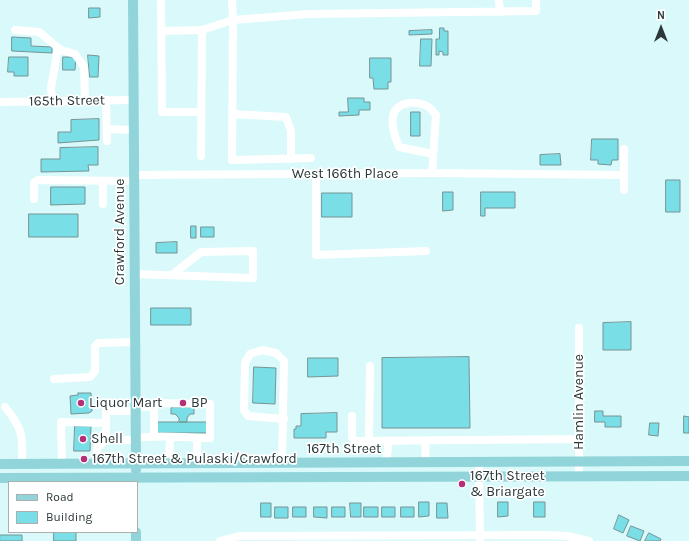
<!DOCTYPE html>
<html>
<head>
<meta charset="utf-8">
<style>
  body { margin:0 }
  #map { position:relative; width:689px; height:541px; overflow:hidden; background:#d9f9fb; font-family:Karla,sans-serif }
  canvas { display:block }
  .legend { position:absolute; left:8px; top:481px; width:130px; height:52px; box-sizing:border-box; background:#fff; border:1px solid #aaafaf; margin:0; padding:5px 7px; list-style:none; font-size:12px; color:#2b3738 }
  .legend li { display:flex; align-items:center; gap:8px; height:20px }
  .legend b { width:20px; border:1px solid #aaafaf }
  .north { position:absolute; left:641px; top:8px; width:40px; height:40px; -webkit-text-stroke:3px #fff; paint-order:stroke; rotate:0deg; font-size:11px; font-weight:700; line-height:16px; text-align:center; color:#2b3738 }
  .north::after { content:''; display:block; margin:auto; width:14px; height:18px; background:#2b3738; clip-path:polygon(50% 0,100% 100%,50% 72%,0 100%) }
</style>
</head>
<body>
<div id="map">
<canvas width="689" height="541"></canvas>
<ul class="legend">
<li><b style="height:5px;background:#91d4d9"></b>Road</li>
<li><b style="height:11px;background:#79dee5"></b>Building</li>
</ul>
<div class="north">N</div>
</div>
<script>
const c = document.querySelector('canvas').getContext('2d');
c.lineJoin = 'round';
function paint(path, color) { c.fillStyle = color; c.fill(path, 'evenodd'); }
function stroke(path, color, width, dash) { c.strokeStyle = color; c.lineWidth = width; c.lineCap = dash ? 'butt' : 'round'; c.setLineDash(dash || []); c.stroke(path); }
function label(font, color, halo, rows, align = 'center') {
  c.font = font + ' Karla,sans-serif'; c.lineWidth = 3.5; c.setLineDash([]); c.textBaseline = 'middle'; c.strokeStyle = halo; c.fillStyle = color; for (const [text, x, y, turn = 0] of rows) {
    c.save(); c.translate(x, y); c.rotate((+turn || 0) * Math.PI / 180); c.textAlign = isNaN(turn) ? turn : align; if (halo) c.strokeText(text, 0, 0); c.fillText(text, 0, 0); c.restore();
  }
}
const building = new Path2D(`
  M89,8H100V17L89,18Z
  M440,28H444V31H448V55H443V52L439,51V55H436V39H439Z
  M432,30V34L409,35V31Z
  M12,37L31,38V46L52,47V53L12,51Z
  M421,39H432L431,66H420Z
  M88,55L99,56L98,77H90Z
  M9,57H28V76H14V72H8Z
  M63,57H76L75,70H63Z
  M370,58H391V82H388V89H374L373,78H370Z
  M348,98H364V102H370V110H359V115L339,116V112H348Z
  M411,112H420V136H411Z
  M99,119V140L58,143V132H71V120Z
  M592,139H618V160H612L611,165L598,164V160H591Z
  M98,147V165H88L89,171L41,172V159H60V148Z
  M560,154L561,165H540V155Z
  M666,180H680V212H666Z
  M51,187H85V204L51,205Z
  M443,192H453V210L443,211Z
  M481,192H515V208H485V216H481Z
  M322,193H352V217H322Z
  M29,214H78V237H29Z
  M191,226H196V238H191Z
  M201,227H214V237H201Z
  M177,242V253H156V243Z
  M151,308H191V325H151Z
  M631,322V350H603V323Z
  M469,357L470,428H382V358Z
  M308,358H338V376L308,377Z
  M254,367L276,368L275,404L253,403Z
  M78,393H91L92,411L89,413L71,414L70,396L78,395Z
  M175,407H194V414H190L187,418V422H179V418L175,414H171V408Z
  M595,411H603V416H621V427H605V422H595Z
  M337,413V432H326V438H294V429H296V426H301V414Z
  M684,416L689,417V433H684Z
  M158,422H208V433H158Z
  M650,423H659L658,436L649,435Z
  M75,426H91L90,451H74Z
  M419,502H429V516L419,517Z
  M498,502H508V516L498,517Z
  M534,502H545V517H534Z
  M261,503H271V517H261Z
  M350,503H361V517H351Z
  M437,503H447L448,518H437Z
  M275,507H288V518H275Z
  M293,507H306V517H293Z
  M314,507H327V518L314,517Z
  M332,507H345V517H332Z
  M364,507H378V517H364Z
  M382,507H395V517H382Z
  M401,507H414V517H401Z
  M619,515L629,520L623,533L614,529Z
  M631,526L644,531L640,541L627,536Z
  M54,532H76V541H54Z
  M649,533L661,539L660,541H645Z
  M0,535H22V541H0Z`);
paint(building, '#79dee5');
stroke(building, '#769496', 1);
stroke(new Path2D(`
  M161,0L162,112H201
  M232,0L233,20L309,14L536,11V0
  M499,0L500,12
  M15,30L39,32L61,50L75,54L84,67L85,101
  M202,30L233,20L232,160L311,158
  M161,31L202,30L201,156
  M106,100L107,141
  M52,101L51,88L58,48
  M0,102L134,100
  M232,114L286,117L291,131V159
  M107,129L134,130
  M432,173L436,115C434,113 432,110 430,108C420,100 396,100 393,116C391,126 395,137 399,147L433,154
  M316,174V255L426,251
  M134,175L432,173L624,175V149
  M624,175V190
  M103,181V204
  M34,199V183L38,180L134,181
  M135,274L253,278V251L201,252L172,275
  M54,379L90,377L95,371V346L98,343L135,342
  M136,406L148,407L154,403L210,404V438C185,438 160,434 136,438
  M5,407C23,429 23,436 22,464
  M352,416V438L355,441L579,439
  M106,423V440H136
  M154,435V403
  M197,438V464
  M369,441L370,366
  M425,441L426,462
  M386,462L389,441
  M479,462L480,541
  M169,463L170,438
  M282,463L284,361L276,353L262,350L250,354L245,363L244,410L248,416L284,419
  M62,464L61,422L106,423V411H136
  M96,464L97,448L106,440
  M579,476V328
  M220,541L239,536L546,535L568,536L589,541`), '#fff', 8);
stroke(new Path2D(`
  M133,0L136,470
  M0,464L689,461
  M0,478L689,476
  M136,532V541`), '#91d4d9', 10);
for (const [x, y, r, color] of [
  [81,403,4,"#b43078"],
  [183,403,4,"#b43078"],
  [83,439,4,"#b43078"],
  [84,459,4,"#b43078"],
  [462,484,4,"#b43078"]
]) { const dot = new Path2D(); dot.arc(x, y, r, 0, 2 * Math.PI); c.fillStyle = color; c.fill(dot); stroke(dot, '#fff', 1.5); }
label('14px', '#2b3738', '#fff', [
  ["165th Street",67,101,-1],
  ["West 166th Place",345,174],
  ["Crawford Avenue",120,232,-90],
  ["Hamlin Avenue",579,402,-90],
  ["167th Street",344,449]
]);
label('14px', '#2b3738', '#fff', [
  ["Liquor Mart",89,403],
  ["BP",191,403],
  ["Shell",91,439],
  ["167th Street & Pulaski/Crawford",92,459],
  ["167th Street",470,476],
  ["& Briargate",470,492]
], 'left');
</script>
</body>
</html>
